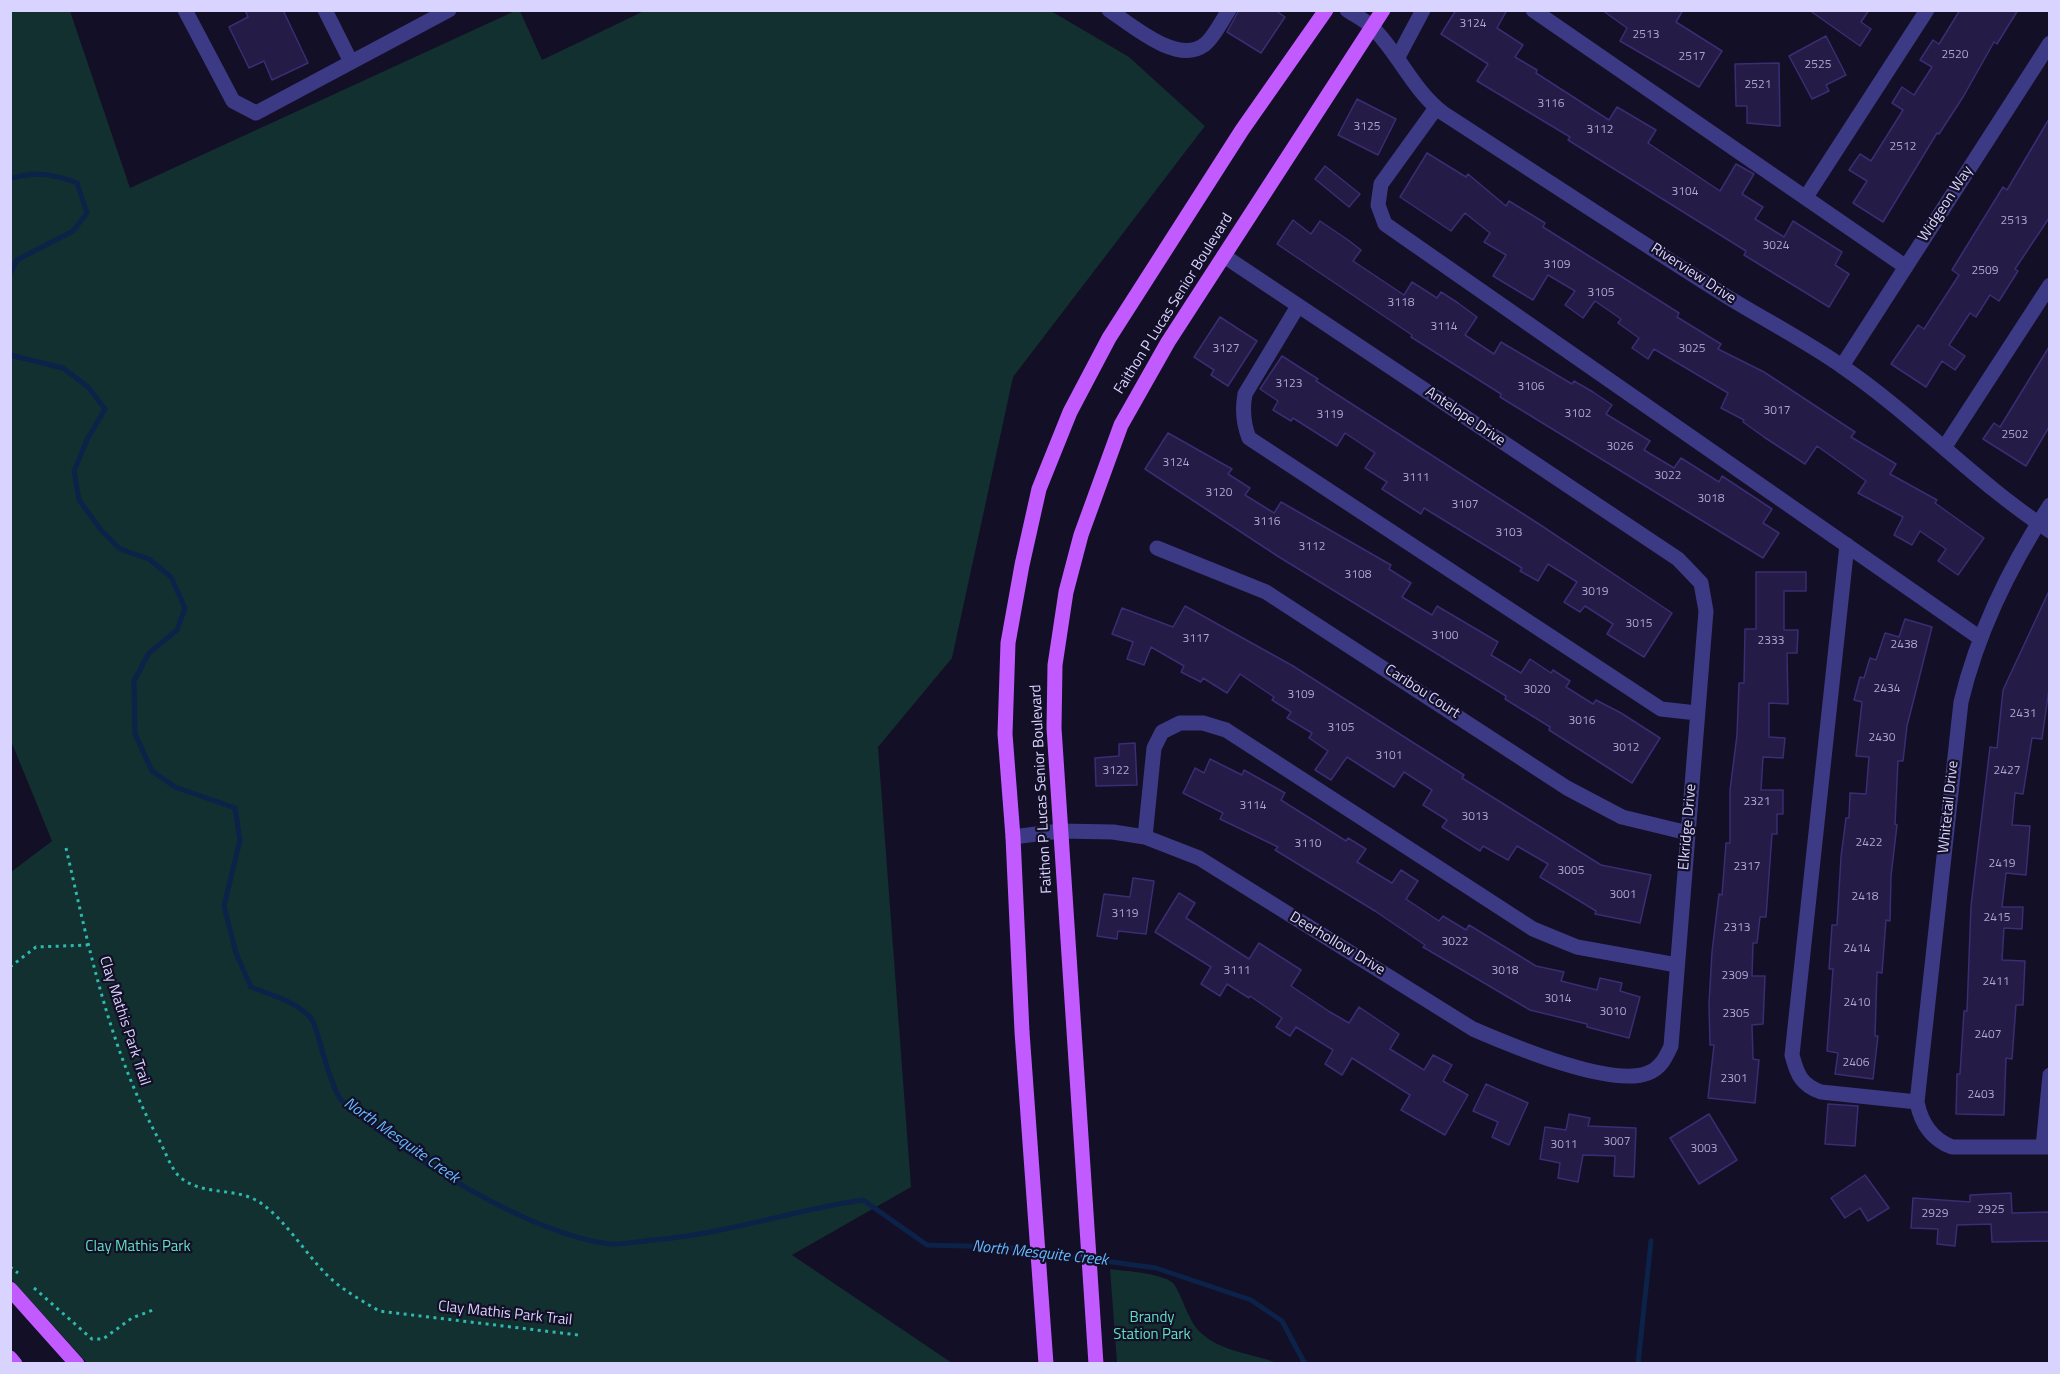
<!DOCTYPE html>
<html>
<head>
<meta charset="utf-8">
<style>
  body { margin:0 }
  #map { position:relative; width:2060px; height:1374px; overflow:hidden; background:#130f26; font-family:"Titillium Web",sans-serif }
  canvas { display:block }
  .frame { position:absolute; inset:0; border:12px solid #d9d4ff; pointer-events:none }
</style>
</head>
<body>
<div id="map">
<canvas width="2060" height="1374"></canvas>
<div class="frame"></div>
</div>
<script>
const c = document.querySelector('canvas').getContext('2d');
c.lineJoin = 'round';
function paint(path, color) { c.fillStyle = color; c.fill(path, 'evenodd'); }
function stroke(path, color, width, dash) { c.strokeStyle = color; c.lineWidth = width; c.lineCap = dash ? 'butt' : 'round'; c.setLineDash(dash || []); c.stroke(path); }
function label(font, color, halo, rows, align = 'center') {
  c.font = font + ' "Titillium Web",sans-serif'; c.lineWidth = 4.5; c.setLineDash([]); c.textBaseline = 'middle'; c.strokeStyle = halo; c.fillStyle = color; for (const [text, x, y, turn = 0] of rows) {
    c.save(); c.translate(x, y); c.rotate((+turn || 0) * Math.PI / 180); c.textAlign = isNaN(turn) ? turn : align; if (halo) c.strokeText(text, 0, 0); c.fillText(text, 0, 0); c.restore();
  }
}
paint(new Path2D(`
  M10,11H70L130,188L515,11H520L542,60L644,11H1051L1129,57L1205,126L1013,377L952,658L878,747L911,1187L792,1255L952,1363H87L11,1279V872L52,841L11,741Z
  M1110,1269C1124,1271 1162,1273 1173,1283C1181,1292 1188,1321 1200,1332C1221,1352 1251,1353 1277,1363H1117Z`), '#12302f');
stroke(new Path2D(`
  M10,179C34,171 54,174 77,183L87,213L73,231L17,260L10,274
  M10,355L63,368L88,387L105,409L88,438L74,471L79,500L101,530L120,549L149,559L171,577L185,608L177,630L149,653L134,681L135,734L152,771L175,787L235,808L240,840L224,906L236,953L251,987C271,995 296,1001 311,1018C317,1026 325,1065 331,1078C334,1086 337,1097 343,1102C406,1156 527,1233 609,1244C623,1245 640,1241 654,1240C726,1234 793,1210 863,1200L927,1245L1003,1247L1156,1268L1251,1300L1282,1321L1305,1364
  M1638,1364L1651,1241`), '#0c2248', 5);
const building = new Path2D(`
  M245,10H283L308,63L272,80L264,61L249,68L229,27L248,17Z
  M1239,10H1275L1285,17L1261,53L1227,32Z
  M1456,10H1507L1497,28L1523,45L1515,57L1537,70L1536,73L1609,120L1617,107L1656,130L1648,143L1720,191L1736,164L1754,174L1742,194L1763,207L1755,219L1784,237L1793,221L1842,252L1835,265L1849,274L1829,307L1744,255L1746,251L1611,167L1568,140L1570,137L1477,81L1488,64L1441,34Z
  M1602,10H1683L1676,22L1722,51L1699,87L1620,41L1627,28Z
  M1809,10H1869L1861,22L1871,29L1860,46Z
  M1960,10H2018L1997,44L1994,42L1963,97L1939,134L1937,133L1883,222L1853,203L1867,181L1849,170L1860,154L1871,161L1903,110L1892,103L1902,87L1914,95L1932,67L1920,60L1933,40L1939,44Z
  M1826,36L1846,75L1826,85L1829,91L1812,99L1789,56Z
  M1779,63L1780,126L1747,123V106H1736L1735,64Z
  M1357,99L1396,119L1378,155L1338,135Z
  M2049,119V218L2015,269L2018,271L1999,301L1990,295L1976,317L1970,313L1949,345L1965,356L1955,370L1942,361L1926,387L1891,364L1918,325L1924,329L1959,275L1952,270L2003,187L2007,190Z
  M1427,153L1466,177L1468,174L1506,206L1509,201L1545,223L1543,227L1679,313L1677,317L1721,344L1718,349L1764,372L1855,432L1851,437L1896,464L1890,474L1937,500L1935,503L1984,538L1958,575L1938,561L1946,549L1920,531L1912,545L1894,535L1903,517L1858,493L1866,481L1817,446L1805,464L1764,437L1743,422L1744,420L1721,408L1728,393L1654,349L1648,359L1632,348L1639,338L1618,323L1621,319L1595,301L1583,318L1565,305L1575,291L1548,275L1533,300L1493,276L1506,255L1484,242L1490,233L1465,213L1451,231L1400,197Z
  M1325,166L1360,194L1349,207L1315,179Z
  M1293,220L1311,234L1320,221L1348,240L1361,250L1353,261L1404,295L1412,282L1437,298L1441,292L1458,303L1477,317L1465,335L1494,354L1501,342L1572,384L1574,381L1593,392L1612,405L1606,414L1650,441L1644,450L1674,468L1681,458L1719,482L1722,476L1772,509L1763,523L1779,533L1763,558L1500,397L1501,394L1411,337L1412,335L1277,244Z
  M1220,317L1257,341L1228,386L1211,375L1214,370L1194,357Z
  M2049,347V427L2026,466L1983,439L1994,423L2000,427Z
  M1282,356L1318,379L1316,381L1542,526L1672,613L1644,657L1607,634L1613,624L1585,606L1580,612L1564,602L1577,582L1548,564L1538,581L1520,571L1522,568L1424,508L1421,514L1382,489L1387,482L1365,468L1375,453L1345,433L1337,446L1293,418L1291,421L1273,410L1278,401L1260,389Z
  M1168,433L1232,469L1228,474L1250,488L1245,495L1274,513L1281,502L1391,565L1389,569L1411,583L1402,597L1432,615L1437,606L1498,642L1491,655L1521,673L1530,659L1551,673L1553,670L1570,681L1566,687L1593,704L1596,700L1621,713L1660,738L1632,783L1549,730L1550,727L1505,699L1506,696L1279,557L1145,469Z
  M1756,572H1806V591H1784V630H1798L1797,653H1787L1788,704L1769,703V737L1785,738L1783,758L1763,757L1761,790H1783V814H1777V834H1772L1766,917H1760L1757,943H1753L1752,976H1765L1763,1024L1752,1025L1753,1059L1759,1060L1755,1103L1708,1098L1714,1045H1710L1709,1004L1712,952L1719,894L1722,895L1726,843H1730V790L1737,735L1739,683H1744L1745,629H1756Z
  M2049,591V689L2042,739L2032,738L2023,794L2015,793L2012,825L2030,826L2026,875L2006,873L2002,907H2023L2022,929L2004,928L2002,960L2025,961L2023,1005H2016L2012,1059L2006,1058L2004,1115L1956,1114L1957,1074H1960L1964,1011H1967L1971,906L1990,747L1997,748L2003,690Z
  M1185,606L1293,666L1464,775L1462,778L1601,865L1651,875L1640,923L1595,914L1596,911L1540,877L1548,864L1517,846L1508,860L1483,846L1480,851L1442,827L1447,820L1423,805L1432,790L1404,772L1394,787L1347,757L1331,780L1315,770L1328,751L1309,738L1312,733L1287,718L1291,712L1272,700L1274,697L1240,674L1227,693L1203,678L1201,682L1181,672L1184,666L1151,647L1144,665L1127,659L1133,642L1112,634L1122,608L1173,627Z
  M1905,619L1932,627L1907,726L1903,761H1898L1895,824L1897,825L1891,876L1890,921L1886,920L1882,973L1877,972L1875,1036H1878L1873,1079L1835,1074L1838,1053L1827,1051L1833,969H1829L1832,925H1837L1841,857L1846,818H1849L1850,793L1866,794L1869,757L1856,756L1862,702L1854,700L1860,677L1864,678L1870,658L1876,660L1885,633L1899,637Z
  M1135,743L1137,785L1096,786L1095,758L1119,756V744Z
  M1210,759L1242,775L1244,770L1285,793L1281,800L1346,841L1348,838L1366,849L1357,862L1392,883L1401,870L1418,881L1406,899L1439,921L1443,916L1466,930L1469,925L1536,966L1564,972L1561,981L1597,990L1600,978L1622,983L1620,991L1640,997L1629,1038L1587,1027V1024L1530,1010L1423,947L1425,945L1375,911L1275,850L1278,847L1220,819L1223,813L1183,793L1195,768L1204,773Z
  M1133,878L1154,881L1146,934L1118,931L1117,939L1097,936L1104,894L1130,897Z
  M1179,893L1195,903L1186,918L1249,959L1259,943L1301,970L1291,986L1330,1012L1349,1023L1359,1007L1399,1034L1390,1049L1424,1070L1433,1055L1452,1065L1443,1081L1468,1095L1445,1135L1401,1110L1410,1095L1352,1058L1342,1075L1325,1064L1333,1050L1296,1027L1290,1036L1276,1027L1282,1018L1250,996L1249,998L1227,984L1220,996L1201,984L1211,967L1155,932Z
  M1486,1084L1528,1103L1509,1145L1492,1137L1498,1122L1473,1111Z
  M1828,1104L1858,1106L1855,1146L1825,1144Z
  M1569,1114L1590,1118L1588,1126L1636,1128L1634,1177L1614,1176L1615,1156L1583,1155L1578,1182L1558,1178L1560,1163L1540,1159L1545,1127L1566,1130Z
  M1709,1114L1737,1160L1699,1184L1670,1138Z
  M1865,1175L1889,1208L1868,1221L1860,1208L1845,1218L1831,1198Z
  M2011,1193L2012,1213L2049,1212V1241L1992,1242L1991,1224L1957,1225L1955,1246L1937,1244L1938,1229L1911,1228L1913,1198L1970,1202V1195Z`);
paint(building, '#241b47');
stroke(building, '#3b2d73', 1.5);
stroke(new Path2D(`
  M66,848C89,948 109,1048 158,1138C165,1150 171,1170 181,1178C205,1197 238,1186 262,1204C286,1221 306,1254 327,1275C342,1290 361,1300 379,1311L578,1335
  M10,967L36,947L88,945
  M10,1267L18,1273
  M34,1288L92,1339H103L132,1318L153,1310`), '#2fb8b0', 3, [3, 4.5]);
stroke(new Path2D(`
  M185,10L233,101L256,113L449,10
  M325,10L351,62
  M1109,10C1132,25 1177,65 1204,45C1214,38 1222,20 1229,10
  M1347,10C1356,16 1367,21 1374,29C1400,56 1414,91 1443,113C1537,174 1631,236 1726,296C1765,320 1806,341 1843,367C1916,417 1975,482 2050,531
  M1533,10L1906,267
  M1398,57L1423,10
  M1436,108L1381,184L1378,205L1385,224L1980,638
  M1806,197L1927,10
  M1298,306L1245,394C1242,410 1243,423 1249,438L1661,709L1697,713
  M1842,366L2050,43
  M1944,448L2050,285
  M2050,505C2010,566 1978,631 1961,702L1917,1102C1921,1123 1931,1139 1952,1147H2050
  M1847,545L1792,1055C1797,1074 1801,1085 1821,1092L1917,1102
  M1157,548L1266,592L1567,788L1622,817L1688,833
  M1013,837L1060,831L1113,832L1145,837L1199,858L1473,1029C1510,1045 1611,1088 1648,1073C1661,1068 1666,1057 1671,1046L1706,611L1701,583L1678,559L1224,256
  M1145,837L1154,748L1162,732L1180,723H1203L1226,730L1533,929L1577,947L1677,965
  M2043,1147L2050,1075`), '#3d3a85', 15);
stroke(new Path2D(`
  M10,1289L77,1364
  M10,1358L15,1364
  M1046,1364L1022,1032L1013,837L1005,734L1008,643L1022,565L1039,489L1070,412L1109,338L1242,130L1326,10
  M1096,1364L1054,728L1055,665L1066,592L1081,535L1121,425L1168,342L1383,10`), '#c25bff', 15);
label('12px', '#aca6d1', null, [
  ["3124",1473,24],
  ["2513",1646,35],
  ["2520",1955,55],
  ["2517",1692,57],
  ["2525",1818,65],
  ["2521",1758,85],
  ["3116",1551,104],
  ["3125",1367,127],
  ["3112",1600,130],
  ["2512",1903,147],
  ["3104",1685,192],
  ["2513",2014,221],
  ["3024",1776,246],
  ["3109",1557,265],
  ["2509",1985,271],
  ["3105",1601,293],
  ["3118",1401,303],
  ["3114",1444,327],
  ["3127",1226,349],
  ["3025",1692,349],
  ["3123",1289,384],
  ["3106",1531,387],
  ["3017",1777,411],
  ["3102",1578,414],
  ["3119",1330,415],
  ["2502",2015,435],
  ["3026",1620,447],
  ["3124",1176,463],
  ["3022",1668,476],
  ["3111",1416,478],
  ["3120",1219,493],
  ["3018",1711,499],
  ["3107",1465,505],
  ["3116",1267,522],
  ["3103",1509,533],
  ["3112",1312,547],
  ["3108",1358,575],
  ["3019",1595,592],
  ["3015",1639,624],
  ["3100",1445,636],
  ["3117",1196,639],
  ["2333",1771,641],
  ["2438",1904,645],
  ["2434",1887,689],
  ["3020",1537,690],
  ["3109",1301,695],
  ["2431",2023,714],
  ["3016",1582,721],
  ["3105",1341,728],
  ["2430",1882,738],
  ["3012",1626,748],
  ["3101",1389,756],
  ["3122",1116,771],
  ["2427",2007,771],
  ["2321",1757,802],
  ["3114",1253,806],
  ["3013",1475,817],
  ["2422",1869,843],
  ["3110",1308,844],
  ["2419",2002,864],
  ["2317",1747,867],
  ["3005",1571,871],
  ["3001",1623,895],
  ["2418",1865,897],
  ["3119",1125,914],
  ["2415",1997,918],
  ["2313",1737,928],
  ["3022",1455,942],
  ["2414",1857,949],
  ["3111",1237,971],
  ["3018",1505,971],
  ["2309",1735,976],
  ["2411",1996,982],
  ["3014",1558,999],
  ["2410",1857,1003],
  ["3010",1613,1012],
  ["2305",1736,1014],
  ["2407",1988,1035],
  ["2406",1856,1063],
  ["2301",1734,1079],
  ["2403",1981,1095],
  ["3007",1617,1142],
  ["3011",1564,1145],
  ["3003",1704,1149],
  ["2925",1991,1210],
  ["2929",1935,1214]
]);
label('15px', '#d9d4ff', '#130f26', [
  ["Widgeon Way",1946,204,-57],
  ["Riverview Drive",1693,274,33],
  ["Faithon P Lucas Senior Boulevard",1174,304,-58],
  ["Antelope Drive",1465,417,34],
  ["Caribou Court",1422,692,33],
  ["Faithon P Lucas Senior Boulevard",1042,789,-93],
  ["Whitetail Drive",1949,807,-84],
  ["Elkridge Drive",1688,827,-85],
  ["Deerhollow Drive",1337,944,31],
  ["Clay Mathis Park Trail",124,1021,72],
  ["Clay Mathis Park Trail",505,1314,6]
]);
label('15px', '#5fe0c0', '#130f26', [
  ["Clay Mathis Park",138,1247],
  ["Brandy",1152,1318],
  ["Station Park",1152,1335]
]);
label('italic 16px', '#62b6ff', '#130f26', [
  ["North Mesquite Creek",401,1141,35],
  ["North Mesquite Creek",1040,1254,6]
]);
</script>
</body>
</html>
